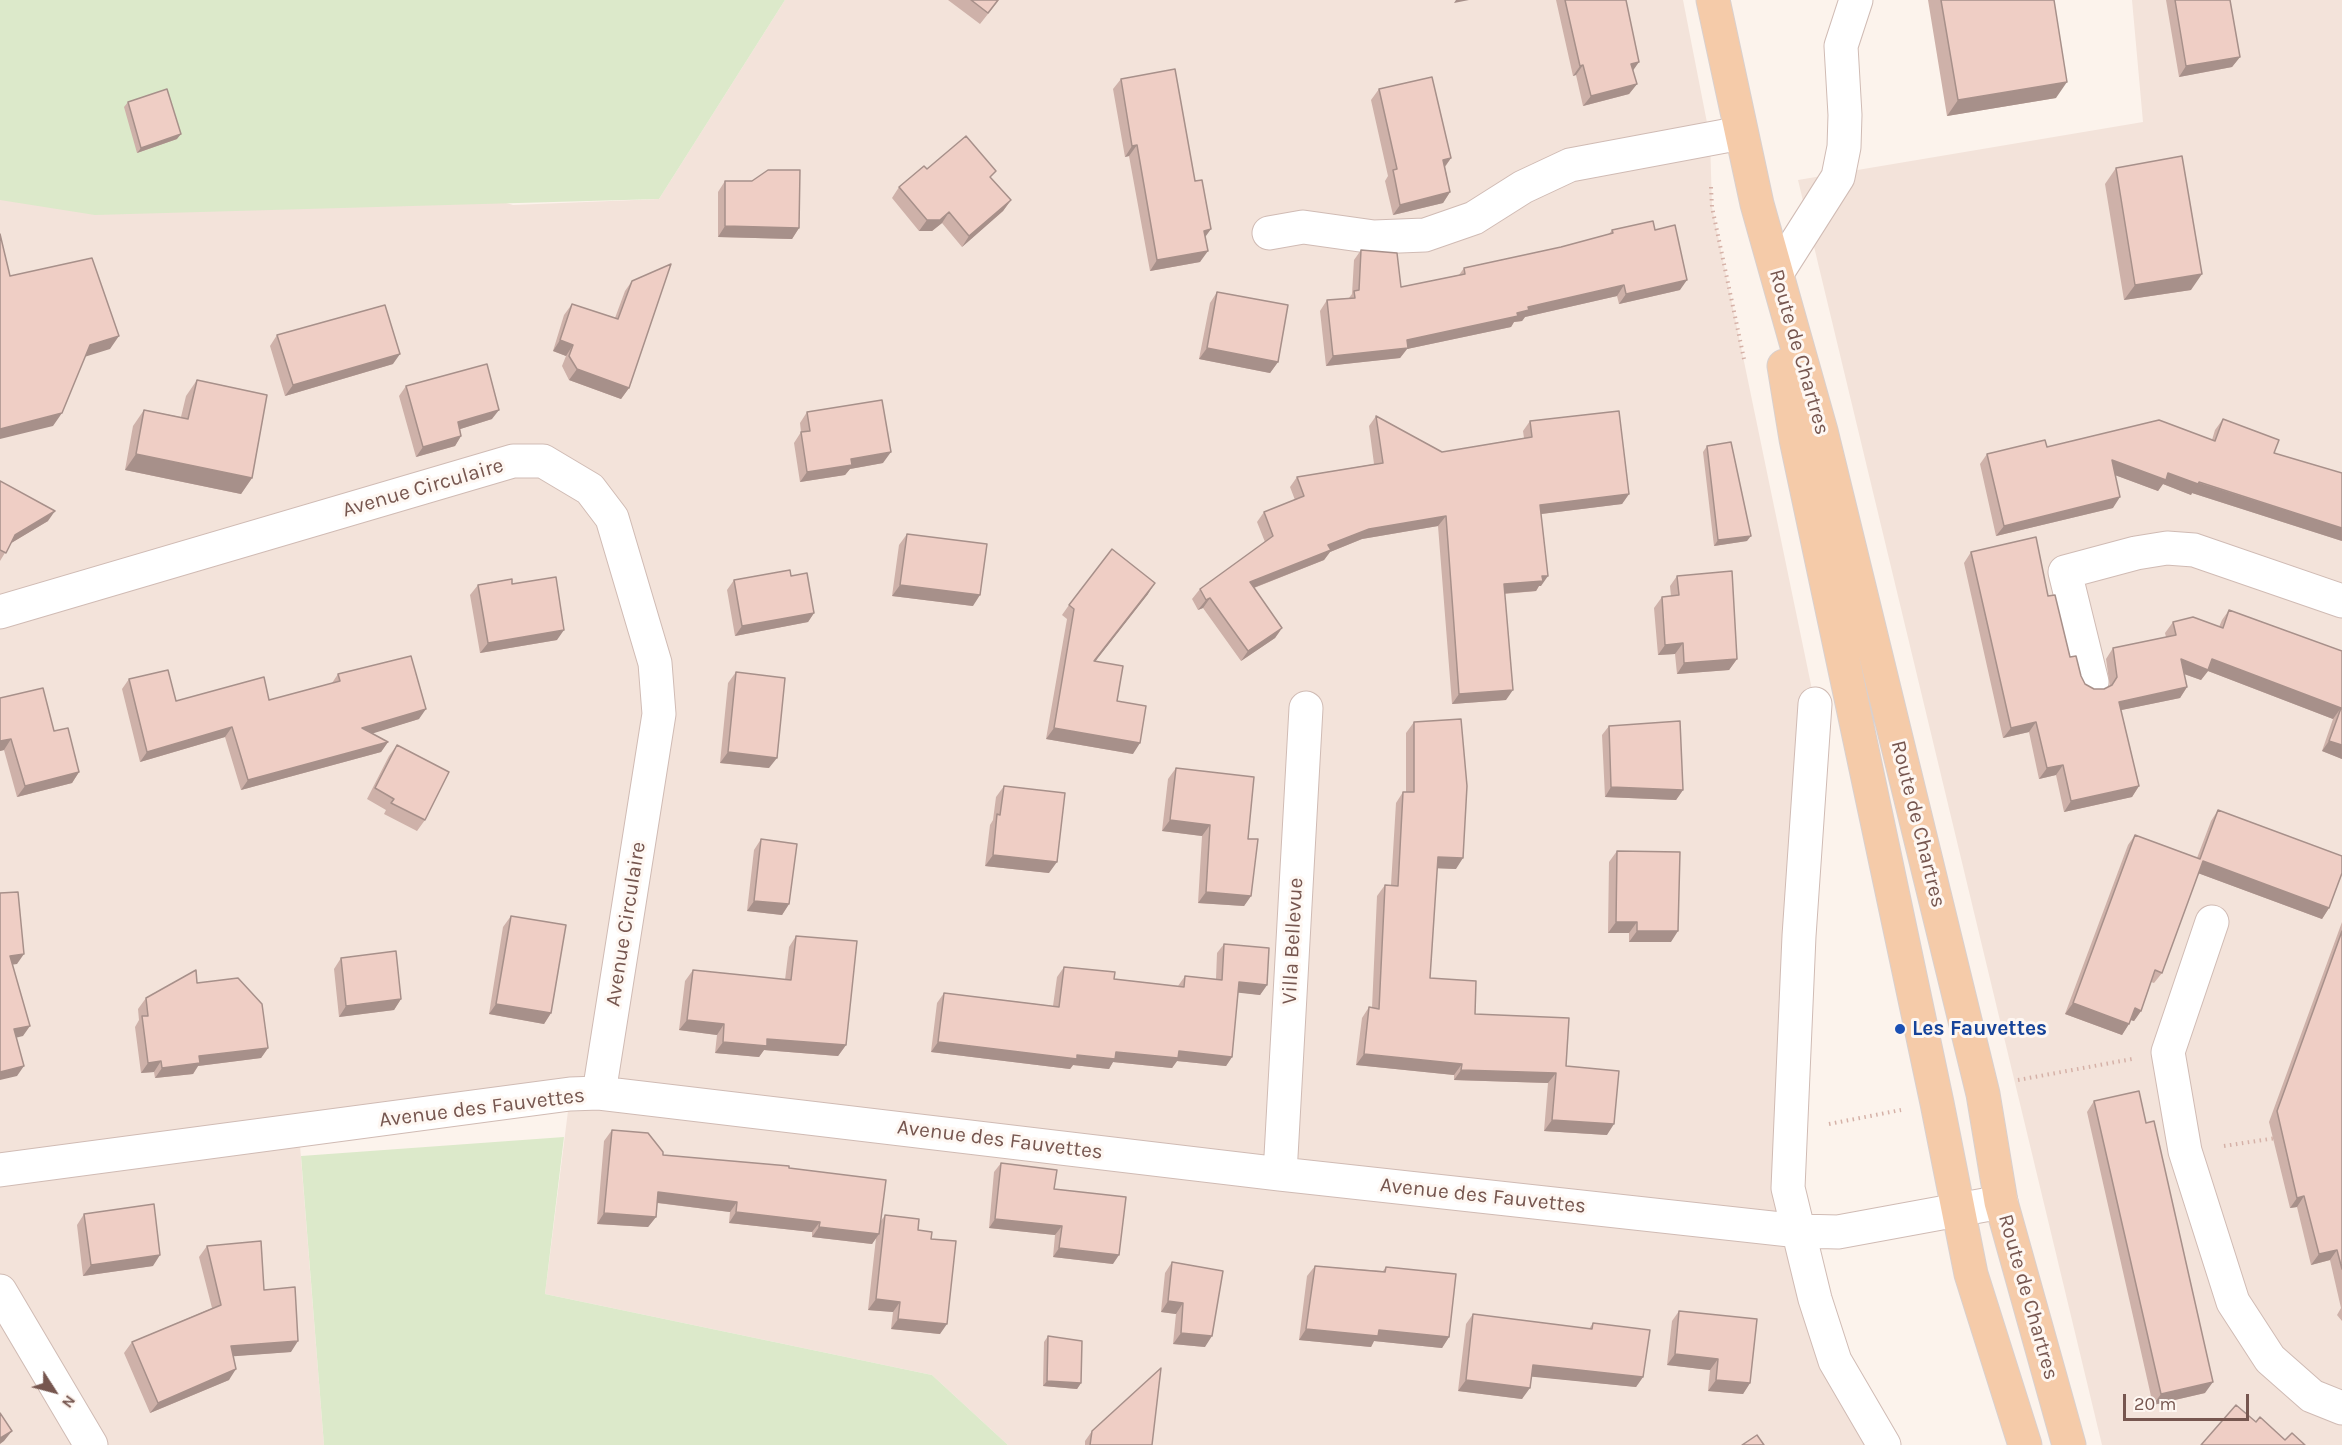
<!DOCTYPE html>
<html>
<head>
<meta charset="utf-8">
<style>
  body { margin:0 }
  #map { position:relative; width:2342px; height:1445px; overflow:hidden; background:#fcf3ec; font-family:Karla,sans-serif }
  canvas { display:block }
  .north { position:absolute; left:24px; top:1361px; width:60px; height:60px; -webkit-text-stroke:4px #fef7f2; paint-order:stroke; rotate:126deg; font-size:16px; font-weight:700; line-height:24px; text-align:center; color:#76564f }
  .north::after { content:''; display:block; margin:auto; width:21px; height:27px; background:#76564f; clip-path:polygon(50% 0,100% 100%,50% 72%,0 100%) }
  .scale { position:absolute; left:2123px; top:1394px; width:126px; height:27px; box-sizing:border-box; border:3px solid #76564f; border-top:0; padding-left:8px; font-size:18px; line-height:21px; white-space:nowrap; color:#76564f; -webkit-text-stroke:4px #fef7f2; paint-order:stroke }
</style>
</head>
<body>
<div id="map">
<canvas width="2342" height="1445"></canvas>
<div class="north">N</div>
<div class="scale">20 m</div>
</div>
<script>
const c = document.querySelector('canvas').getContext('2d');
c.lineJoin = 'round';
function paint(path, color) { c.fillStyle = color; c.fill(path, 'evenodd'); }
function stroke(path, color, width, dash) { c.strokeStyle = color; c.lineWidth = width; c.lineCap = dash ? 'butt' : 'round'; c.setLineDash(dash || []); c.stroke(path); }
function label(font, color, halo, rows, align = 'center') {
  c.font = font + ' Karla,sans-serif'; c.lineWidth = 6; c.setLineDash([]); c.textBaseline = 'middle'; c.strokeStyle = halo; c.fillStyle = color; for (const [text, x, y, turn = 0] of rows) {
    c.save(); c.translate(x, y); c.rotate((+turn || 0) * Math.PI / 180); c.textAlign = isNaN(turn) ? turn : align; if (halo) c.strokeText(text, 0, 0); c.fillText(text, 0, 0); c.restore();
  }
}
paint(new Path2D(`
  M785,0H1683L1710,138L1712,207L1815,704L1788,1188L1884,1445H1008L932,1375L545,1294L570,1095L299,1133L324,1445H0V48L513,205L659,199Z
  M2132,0H2342V1445H2102L1798,180L2143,122Z`), '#f3e3da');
paint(new Path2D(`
  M0,0H785L659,199L95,215L0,200Z
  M564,1137L545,1294L932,1375L1008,1445H324L301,1156Z`), '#dce9ca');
const minor = new Path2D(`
  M1269,233L1303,227L1374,237L1425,235L1474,218L1523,187L1570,165L1741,133
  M1777,273L1838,177L1844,147L1845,115L1841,46L1856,0
  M0,612L513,461H543L590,489L612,518L655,663L659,714L599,1093
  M2092,682L2065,572L2136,553L2167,548L2194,550L2342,601
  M1815,704L1799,936L1788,1188L1815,1299L1835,1361L1884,1445
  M2212,922L2168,1052L2185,1151L2233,1302L2270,1359L2312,1396L2342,1408
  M0,1170L570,1094L599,1093L1280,1174L1799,1231L1838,1232L2001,1202
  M1280,1174L1306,708
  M0,1291L91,1445`);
const major = new Path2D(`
  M1713,0L1757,204L1821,431L1983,1094L2001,1202L2069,1445
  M1784,366L1796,439L1937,1103L1971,1274L2025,1445`);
stroke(minor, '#d0bbb4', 35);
stroke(major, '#d9d0ce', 35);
stroke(new Path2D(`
  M1711,187L1712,207L1744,359
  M2018,1080L2132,1059
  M1829,1124L1901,1110
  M2224,1146L2276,1138`), '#d5b1a7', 4, [1.5, 4.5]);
stroke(minor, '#fff', 33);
stroke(major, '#f5cba9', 33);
paint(new Path2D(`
  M948,0H999L980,24Z
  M1556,0H1626L1633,71L1637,84L1629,94L1583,106L1576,75L1573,76Z
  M1928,0H2054L2056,98L1947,116Z
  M2166,0H2230L2240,57L2232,67L2179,77Z
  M1121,79L1195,181L1205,237L1200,262L1150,271L1129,156L1125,157L1113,89Z
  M1379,89L1451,158L1445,167L1450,192L1443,203L1393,215L1385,181L1388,176L1371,100Z
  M128,102L177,139L137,153L124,107Z
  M2116,168L2191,290L2124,300L2105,184Z
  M927,169L991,178L1011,200L1003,211L962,247L942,223L932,231H919L892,198L899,187Z
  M725,181L799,228L792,239L718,237V192Z
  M1612,230H1655L1680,290L1619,304L1617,296L1525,317L1522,321L1514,322L1511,327L1407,349L1400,358L1326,366L1320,311L1327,300L1349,298L1352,294L1354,260L1361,250L1401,287L1459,275L1464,268L1561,247L1609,234Z
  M632,281L629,388L621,399L569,380L562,366L566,356L553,351L564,315L572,304L615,318L625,291Z
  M1217,292L1278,362L1270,373L1199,359L1210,303Z
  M277,335L393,364L285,396L270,346Z
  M197,380L252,478L241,494L125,470L133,426L144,410L181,417L186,396Z
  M406,386L492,419L460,429L461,436L455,446L416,457L399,396Z
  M807,412L883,463L850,469L845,475L800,482L794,443L801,432L800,423Z
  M1376,416L1442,452L1524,438L1523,431L1530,421L1629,494L1622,504L1541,514V586H1539L1536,591L1505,594L1506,700L1452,704L1438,526L1362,539L1330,552L1324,560L1254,588L1282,628L1275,638L1241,661L1203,608L1198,610L1192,599L1200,589L1265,542L1257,522L1264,512L1295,500L1290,487L1297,477L1374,464L1369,426Z
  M2223,419L2274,453L2342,541L2192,493L2191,495L2163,484L2158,491L2115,475L2113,508L1996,536L1980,464L1987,454L2047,447L2212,440L2215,430Z
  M1707,446L1747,541L1714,546L1703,452Z
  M0,481L48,521L11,543L0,561Z
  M907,534L973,606L892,596L899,545Z
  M1971,552L2048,596L2070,657L2085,684L2094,689H2104L2110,687L2106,659L2113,648L2166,637L2165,633L2173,622L2219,627L2222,620L2229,610L2342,651V759L2322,751L2333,719L2208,671L2201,680L2184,674L2187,687L2180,698L2121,710L2139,786L2132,797L2064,812L2056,775L2039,779L2029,732L2003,738L1964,563Z
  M791,576L814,613L808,622L735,636L727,590L734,580Z
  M1677,576L1737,659L1729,670L1677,674L1675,654L1658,655L1654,608L1662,597L1671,596L1670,586Z
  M512,584L557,640L480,653L470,595L478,585Z
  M1148,594L1095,661L1133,754L1046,739L1067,619L1062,615L1069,605Z
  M736,672L769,768L720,763L728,683Z
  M338,674L419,719L372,733L388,742L381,752L241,790L225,737L140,762L122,689L129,679L176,701L269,700L332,683Z
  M0,698L54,731L79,772L72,783L17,797L4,750L0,751Z
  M1414,722L1456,869L1437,868L1430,978L1475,1014L1566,1066L1607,1135L1544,1131L1548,1083L1454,1080V1075L1356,1065L1362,1018L1369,1007L1372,1008L1377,896L1385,885H1391L1396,803L1403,792H1406V733Z
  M1609,726L1683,790L1676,800L1605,797L1602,735Z
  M397,745L425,820L417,831L384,814L386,810L367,799L389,756Z
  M1176,768L1251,896L1244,906L1198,903L1202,836L1162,831L1168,779Z
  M1004,786L1049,873L985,866L990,825L993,820L996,797Z
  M2218,810L2329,908L2322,919L2198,873L2162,973L2154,983L2151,982L2141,1011L2134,1021L2131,1020L2122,1035L2065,1014L2128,845L2135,835L2197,858L2211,821Z
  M761,839L789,904L782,915L747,911L754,850Z
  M1617,851L1671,942H1629V933H1608L1609,862Z
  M511,916L551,1013L544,1024L489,1014L503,927Z
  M2342,922V1321L2337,1315L2341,1308L2330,1260L2311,1265L2297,1207L2290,1208L2269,1122Z
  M796,936L846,1045L838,1056L764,1050L759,1057L715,1053L717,1035L679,1030L685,981L693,970L785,980L789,947Z
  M1224,944L1267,985L1260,995L1238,992L1232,1057L1226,1066L1177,1061L1172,1068L1113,1062L1109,1069L1073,1065L1070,1069L931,1052L937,1003L944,993L1053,1006L1057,977L1064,967L1114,979L1178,986L1185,976L1216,979L1217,953Z
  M341,958L401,999L394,1010L339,1017L334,969Z
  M197,983L268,1048L261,1058L198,1066L193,1074L155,1078L154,1072L141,1073L135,1027L139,1020L138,1009L146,998Z
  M2094,1101L2146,1123L2205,1393L2153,1405L2087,1112Z
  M612,1130L663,1155L789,1168L881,1221L885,1215L918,1230L931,1239L940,1334L891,1329L893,1312L868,1310L876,1238L872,1244L812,1237V1232L729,1223L730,1212L657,1203L656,1217L648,1227L597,1224L604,1141Z
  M1001,1163L1054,1189L1113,1264L1053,1257L1055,1235L989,1228L994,1172Z
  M84,1214L153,1266L83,1276L77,1225Z
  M207,1246L264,1290L291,1352L233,1356L229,1380L150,1413L124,1353L132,1342L212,1308L199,1257Z
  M1172,1262L1205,1347L1173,1344L1176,1314L1161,1312L1165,1273Z
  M1315,1266L1383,1271L1386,1267L1449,1337L1442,1348L1374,1341L1371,1347L1299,1340L1307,1276Z
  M1679,1311L1750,1383L1743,1394L1708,1391L1710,1370L1667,1365L1672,1321Z
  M1473,1314L1589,1329L1593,1323L1643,1377L1636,1387L1531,1376L1522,1399L1458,1391L1466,1324Z
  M1048,1336L1081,1383L1077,1389L1043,1386L1044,1342Z
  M1092,1431L1152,1445H1085V1441Z`), '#ceb1a9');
paint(new Path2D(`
  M1456,0H1469L1454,3Z
  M2240,57L2232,67L2179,77L2186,66Z
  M1639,62L1632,72L1631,64Z
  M1583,65L1576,75L1573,76L1580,66Z
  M2067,82L2056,98L1947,116L1958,100Z
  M1637,84L1629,94L1583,106L1591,96Z
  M181,134L177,139L137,153L141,148Z
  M1137,145L1129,156L1125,157L1132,146Z
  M1451,158L1443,169V160Z
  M1450,192L1443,203L1393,215L1400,205Z
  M1011,200L1003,211L962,247L969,236Z
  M949,212L942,223L932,231H919L927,220Z
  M725,226L799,228L792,239L718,237Z
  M1211,229L1203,240L1204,231Z
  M1208,251L1200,262L1150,271L1157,260Z
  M2202,274L2191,290L2124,300L2135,285Z
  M1687,280L1680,290L1619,304L1626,294Z
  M1624,285L1617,296L1525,317L1522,321L1514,322L1511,327L1407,349L1400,358L1326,366L1333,356L1407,340L1517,313L1528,307Z
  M119,336L110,349L81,358L90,345Z
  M560,340L573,345L566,356L553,351Z
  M1207,348L1278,362L1270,373L1199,359Z
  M400,354L393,364L285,396L293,385Z
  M577,369L629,388L621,399L569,380Z
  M499,410L492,419L451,432L458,422Z
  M62,413L53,426L0,439V429Z
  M461,436L455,446L416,457L423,447Z
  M891,452L883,463L850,469L845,475L800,482L807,472L851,459Z
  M136,454L252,478L241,494L125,470Z
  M2112,460L2168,473L2342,528V541L2192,493L2191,495L2163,484L2158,491L2104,471Z
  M1629,494L1622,504L1533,515L1540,505Z
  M2120,497L2113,508L1996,536L2004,526Z
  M55,511L48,521L8,545L15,535Z
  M1446,516L1438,526L1362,539L1330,552L1324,560L1243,592L1250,582L1328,545L1369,529Z
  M1751,536L1747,541L1714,546L1718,540Z
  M1542,576H1548L1541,586H1539L1536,591L1497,594L1504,584Z
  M1155,583L1148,594L1087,672L1094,661Z
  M900,585L980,595L973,606L892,596Z
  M1210,598L1203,608L1198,610L1206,600Z
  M814,613L808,622L735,636L742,626Z
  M1282,628L1275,638L1241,661L1248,651Z
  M564,630L557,640L480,653L488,643Z
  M1683,643L1675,654L1658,655L1665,645Z
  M1737,659L1729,670L1677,674L1684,663Z
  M2181,659H2212L2341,708L2333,719L2208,671L2201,680L2173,670Z
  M2187,687L2180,698L2112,712L2119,702Z
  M1513,690L1506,700L1452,704L1459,694Z
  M426,709L419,719L355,739L362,728Z
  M2036,722L2029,732L2003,738L2011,728Z
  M232,727L225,737L140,762L147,752Z
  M1054,728L1140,743L1133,754L1046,739Z
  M11,739L4,750L0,751V741Z
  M2329,741L2342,745V759L2322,751Z
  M388,742L381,752L241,790L248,780Z
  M728,752L777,758L769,768L720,763Z
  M2063,765L2056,775L2039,779L2047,768Z
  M79,772L72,783L17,797L25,786Z
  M2139,786L2132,797L2064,812L2071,801Z
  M1611,787L1683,790L1676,800L1605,797Z
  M1170,820L1210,825L1202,836L1162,831Z
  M993,855L1057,862L1049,873L985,866Z
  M1438,857L1463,858L1456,869L1430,868Z
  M2203,861L2329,908L2322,919L2195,872Z
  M1206,892L1251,896L1244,906L1198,903Z
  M754,901L789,904L782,915L747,911Z
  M1616,922H1637L1629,933H1608Z
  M1637,931H1678L1671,942H1629Z
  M24,954L17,964L3,966L10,956Z
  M1239,982L1267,985L1260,995L1232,992Z
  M401,999L394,1010L339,1017L346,1006Z
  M2073,1003L2129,1024L2122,1035L2065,1014Z
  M496,1004L551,1013L544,1024L489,1014Z
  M2135,1008L2141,1011L2134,1021L2127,1019Z
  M687,1020L724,1024L717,1035L679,1030Z
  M30,1026L23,1036L7,1040L14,1029Z
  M767,1039L846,1045L838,1056L764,1050L759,1057L715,1053L723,1042Z
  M938,1042L1077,1055L1116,1052L1179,1051L1232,1057L1226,1066L1177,1061L1172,1068L1113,1062L1109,1069L1073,1065L1070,1069L931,1052Z
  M268,1048L261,1058L198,1066L193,1074L155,1078L162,1068L199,1056Z
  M1364,1054L1462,1064L1454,1075L1356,1065Z
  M161,1061L154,1072L141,1073L148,1063Z
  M24,1066L17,1076L0,1080V1072Z
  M1461,1070L1556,1073L1548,1083L1454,1080Z
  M1552,1120L1614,1124L1607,1135L1544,1131Z
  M658,1192L737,1202L730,1212L651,1202Z
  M2304,1196L2297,1207L2290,1208L2297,1198Z
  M736,1212L820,1222L812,1232L729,1223Z
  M604,1213L656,1217L648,1227L597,1224Z
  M995,1219L1062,1226L1055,1235L989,1228Z
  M819,1227L879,1234L872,1244L812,1237Z
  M1059,1248L1119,1255L1113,1264L1053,1257Z
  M2337,1250L2330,1260L2311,1265L2319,1254Z
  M160,1255L153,1266L83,1276L91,1265Z
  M876,1299L900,1302L893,1312L868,1310Z
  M1168,1301L1183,1303L1176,1314L1161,1312Z
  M898,1319L947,1324L940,1334L891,1329Z
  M1306,1329L1379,1330L1449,1337L1442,1348L1374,1341L1371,1347L1299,1340Z
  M1181,1333L1212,1336L1205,1347L1173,1344Z
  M298,1341L291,1352L224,1357L231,1346Z
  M1675,1354L1718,1359L1710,1370L1667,1365Z
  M1533,1365L1643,1377L1636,1387L1525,1376Z
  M236,1369L229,1380L150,1413L158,1403Z
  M1466,1380L1530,1388L1522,1399L1458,1391Z
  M1716,1380L1750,1383L1743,1394L1708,1391Z
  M1047,1381L1081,1383L1077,1389L1043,1386Z
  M2213,1382L2205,1393L2153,1405L2161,1394Z
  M12,1431L4,1441L0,1444V1438Z`), '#a7908a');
const building = new Path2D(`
  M971,0H998L988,13Z
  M1565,0H1626L1639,62L1631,64L1637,84L1591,96L1583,65L1580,66Z
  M1941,0H2054L2067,82L1958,100Z
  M2175,0H2230L2240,57L2186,66Z
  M1175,69L1195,181L1202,180L1211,229L1204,231L1208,251L1157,260L1137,145L1132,146L1121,79Z
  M1432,77L1451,158L1443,160L1450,192L1400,205L1393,170L1397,169L1379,89Z
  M167,89L181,134L141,148L128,102Z
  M966,136L996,171L990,177L1011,200L969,236L949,212L940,220H927L899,187L924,166L927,169Z
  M2182,156L2202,274L2135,285L2116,168Z
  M768,170H800L799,228L725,226V181H752Z
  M1653,221L1655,230L1675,225L1687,280L1626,294L1624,285L1528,307L1529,310L1517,313L1518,316L1407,340L1408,348L1333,356L1327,300L1355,298L1354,291L1359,290L1361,250L1397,253L1401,287L1465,274L1464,268L1561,247L1613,233L1612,230Z
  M0,234L10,276L92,258L119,336L90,345L62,413L0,429Z
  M671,264L629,388L577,369L569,356L573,345L560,340L572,304L618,319L632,281Z
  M1217,292L1288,305L1278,362L1207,348Z
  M385,305L400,354L293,385L277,335Z
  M487,364L499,410L458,422L461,436L423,447L406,386Z
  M197,380L267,395L252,478L136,454L144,410L188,419Z
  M882,400L891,452L851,459L852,465L807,472L801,432L810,431L807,412Z
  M1619,411L1629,494L1540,505L1548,576H1542L1543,581L1504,584L1513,690L1459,694L1446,516L1369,529L1328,545L1331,550L1250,582L1282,628L1248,651L1210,598L1206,600L1200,589L1273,536L1264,512L1304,496L1297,477L1383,463L1376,416L1442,452L1532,437L1530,421Z
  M2223,419L2279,440L2274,453L2342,473V528L2199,482L2198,484L2168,473L2166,480L2112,460L2120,497L2004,526L1987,454L2045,440L2047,447L2159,420L2215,441Z
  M1731,442L1751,536L1718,540L1707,446Z
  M0,481L55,511L15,535L6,553L0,550Z
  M907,534L987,544L980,595L900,585Z
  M2036,537L2048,596L2055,595L2070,657L2076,656L2081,676L2085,684L2094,689H2104L2112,685L2117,677L2113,648L2176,635L2173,622L2193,617L2223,628L2229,610L2342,651V745L2329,741L2341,708L2212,659L2208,670L2181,659L2187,687L2119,702L2139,786L2071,801L2063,765L2047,768L2036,722L2011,728L1971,552Z
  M1112,549L1155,583L1094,661L1123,666L1117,701L1146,706L1140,743L1054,728L1074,609L1069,605Z
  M790,570L791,576L807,573L814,613L742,626L734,580Z
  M1732,571L1737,659L1684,663L1683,643L1665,645L1662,597L1679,595L1677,576Z
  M556,577L564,630L488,643L478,585L512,579V584Z
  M411,656L426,709L362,728L388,742L248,780L232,727L147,752L129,679L168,670L176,701L264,677L269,700L340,681L338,674Z
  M736,672L785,678L777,758L728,752Z
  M43,688L54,731L68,728L79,772L25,786L11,739L0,741V698Z
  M1461,719L1467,786L1463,858L1438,857L1430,978L1476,981L1475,1014L1569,1018L1566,1066L1619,1071L1614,1124L1552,1120L1556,1073L1461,1070L1462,1064L1364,1054L1369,1007L1379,1009L1385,885L1398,886L1403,792H1414V722Z
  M1680,721L1683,790L1611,787L1609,726Z
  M397,745L449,772L425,820L391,803L394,799L375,788Z
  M1176,768L1254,777L1248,839H1258L1251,896L1206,892L1210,825L1170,820Z
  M1004,786L1065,793L1057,862L993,855L997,814L1000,815Z
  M2218,810L2342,856V873L2329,908L2203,861L2162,973L2155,970L2141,1011L2135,1008L2129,1024L2073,1003L2135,835L2200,859Z
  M761,839L797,844L789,904L754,901Z
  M1617,851L1680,852L1678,931H1637V922H1616Z
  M18,892L24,954L10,956L30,1026L14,1029L24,1066L0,1072V893Z
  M511,916L566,925L551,1013L496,1004Z
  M2342,931V1269L2337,1250L2319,1254L2304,1196L2297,1198L2277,1111Z
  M796,936L857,941L846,1045L767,1039V1046L723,1042L724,1024L687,1020L693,970L791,980Z
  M1224,944L1269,948L1267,985L1239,982L1232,1057L1179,1051L1178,1058L1116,1052L1115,1059L1077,1055V1059L938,1042L944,993L1059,1007L1064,967L1115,972L1114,979L1184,987L1185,976L1222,980Z
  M396,951L401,999L346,1006L341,958Z
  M196,970L197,983L238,978L262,1004L268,1048L199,1056L200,1063L162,1068L161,1061L148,1063L142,1016H148L146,998Z
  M2139,1091L2146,1123L2154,1121L2213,1382L2161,1394L2094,1101Z
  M612,1130L648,1133L663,1152V1155L789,1166V1168L886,1180L879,1234L819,1227L820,1222L736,1212L737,1202L658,1192L656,1217L604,1213Z
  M1001,1163L1057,1170L1054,1189L1126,1197L1119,1255L1059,1248L1062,1226L995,1219Z
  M154,1204L160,1255L91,1265L84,1214Z
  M885,1215L919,1219L918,1230L932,1232L931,1239L956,1241L947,1324L898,1319L900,1302L876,1299Z
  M261,1241L264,1290L295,1287L298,1341L231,1346L236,1369L158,1403L132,1342L221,1305L207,1246Z
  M1172,1262L1223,1271L1212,1336L1181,1333L1183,1303L1168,1301Z
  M1315,1266L1385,1272L1386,1267L1456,1274L1449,1337L1379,1330L1378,1336L1306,1329Z
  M1679,1311L1757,1319L1750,1383L1716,1380L1718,1359L1675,1354Z
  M1473,1314L1592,1329L1593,1323L1650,1330L1643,1377L1533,1365L1530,1388L1466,1380Z
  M1048,1336L1082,1341L1081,1383L1047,1381Z
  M1161,1368L1152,1445H1090L1092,1431Z
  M2236,1405L2256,1422L2260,1417L2285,1440L2292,1433L2305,1445H2201Z
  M0,1413L12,1431L0,1438Z
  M1757,1435L1764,1445H1742Z`);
paint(building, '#efcec5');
stroke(building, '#a7908a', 1.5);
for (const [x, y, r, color] of [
  [1900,1029,6,"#1a4fb4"]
]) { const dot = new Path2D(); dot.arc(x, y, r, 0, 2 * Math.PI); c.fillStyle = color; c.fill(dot); stroke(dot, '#fef7f2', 2); }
label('21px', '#76564f', '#fef7f2', [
  ["Route de Chartres",1799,352,74],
  ["Avenue Circulaire",423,488,-16],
  ["Route de Chartres",1918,824,76],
  ["Avenue Circulaire",626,924,-81],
  ["Villa Bellevue",1293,941,-87],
  ["Avenue des Fauvettes",482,1108,-7],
  ["Avenue des Fauvettes",1000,1140,7],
  ["Avenue des Fauvettes",1483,1196,6],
  ["Route de Chartres",2028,1297,74]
]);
label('bold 21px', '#164399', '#fef7f2', [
  ["Les Fauvettes",1912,1029]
], 'left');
</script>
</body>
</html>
